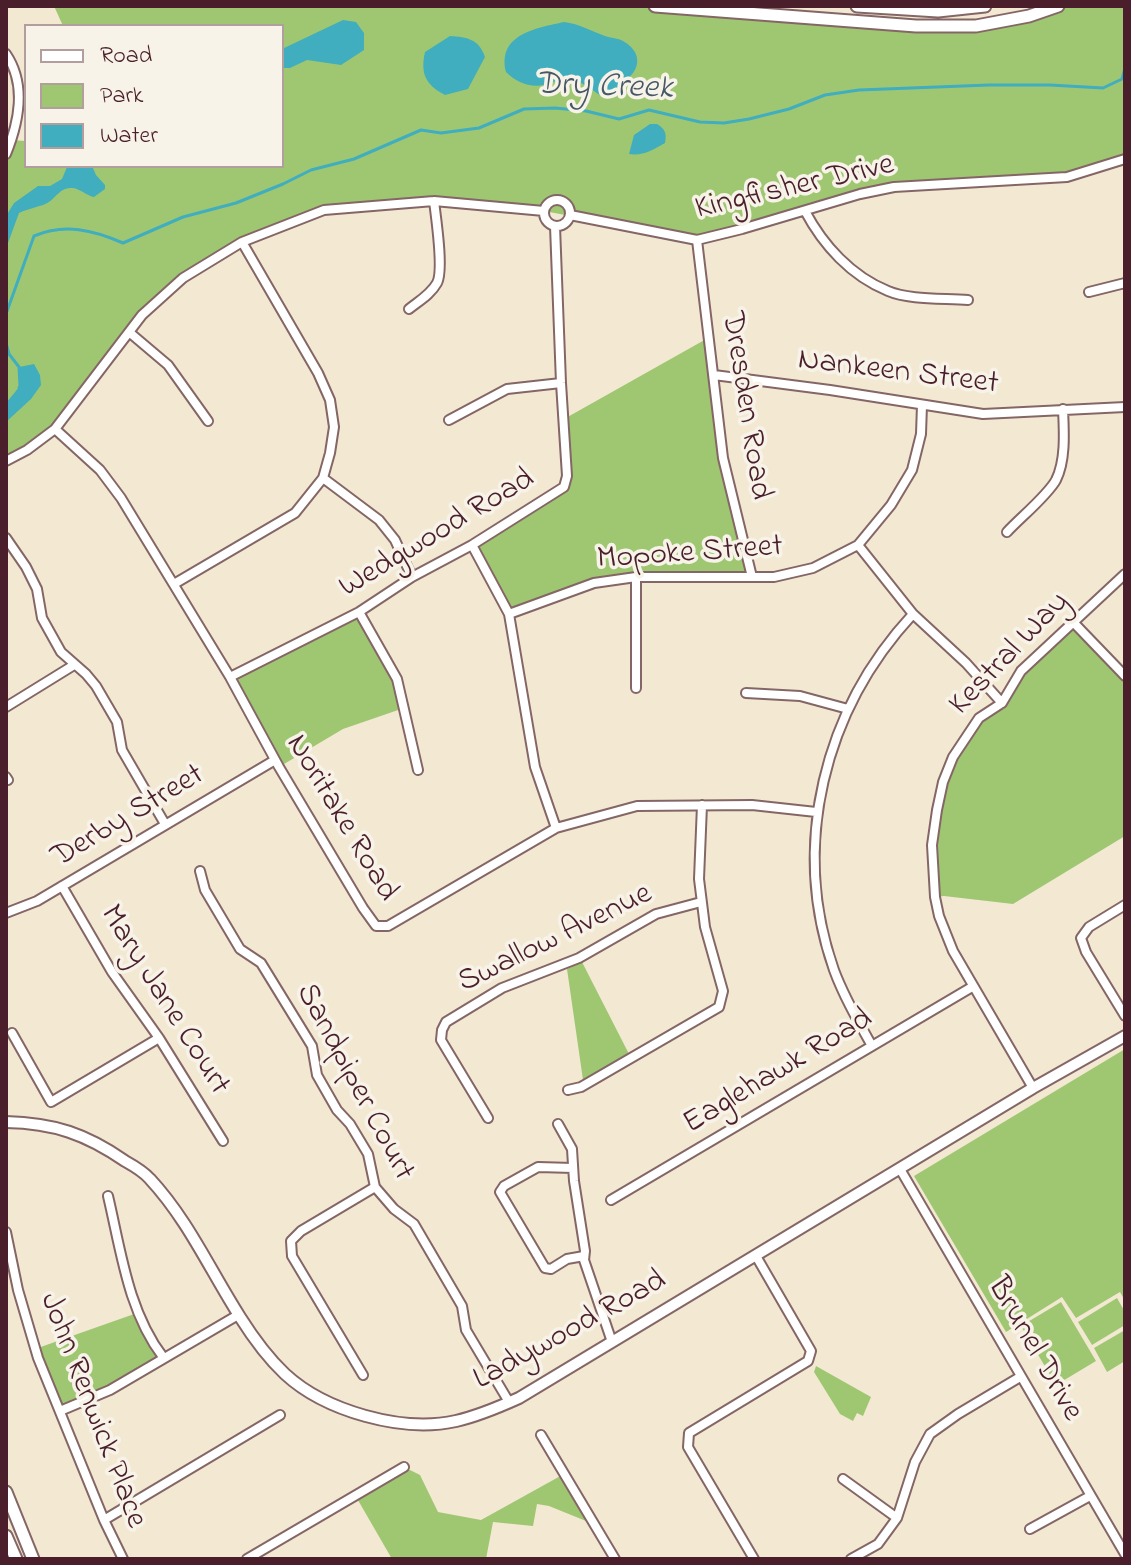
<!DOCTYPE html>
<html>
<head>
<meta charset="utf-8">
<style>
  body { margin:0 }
  #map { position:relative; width:1131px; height:1565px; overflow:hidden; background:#f3e9d3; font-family:"Indie Flower",sans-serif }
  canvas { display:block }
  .frame { position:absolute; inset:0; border:8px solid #4a1f2b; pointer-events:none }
  .legend { position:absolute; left:24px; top:24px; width:260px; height:144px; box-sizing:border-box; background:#f7f3e8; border:2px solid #b29e9c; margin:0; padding:10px 14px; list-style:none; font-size:24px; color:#4a1f2b }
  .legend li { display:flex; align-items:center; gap:16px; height:40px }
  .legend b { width:40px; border:2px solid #b29e9c }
</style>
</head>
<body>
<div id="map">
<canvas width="1131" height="1565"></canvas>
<div class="frame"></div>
<ul class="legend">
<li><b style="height:10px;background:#fff"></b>Road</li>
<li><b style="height:22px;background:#9fc772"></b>Park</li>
<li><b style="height:22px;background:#40aebe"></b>Water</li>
</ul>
</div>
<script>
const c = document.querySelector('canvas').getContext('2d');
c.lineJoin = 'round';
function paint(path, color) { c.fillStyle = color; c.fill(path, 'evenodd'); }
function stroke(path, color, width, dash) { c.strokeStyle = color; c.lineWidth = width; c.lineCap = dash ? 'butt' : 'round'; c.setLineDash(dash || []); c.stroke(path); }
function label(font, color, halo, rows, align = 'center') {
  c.font = font + ' "Indie Flower",sans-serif'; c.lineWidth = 7; c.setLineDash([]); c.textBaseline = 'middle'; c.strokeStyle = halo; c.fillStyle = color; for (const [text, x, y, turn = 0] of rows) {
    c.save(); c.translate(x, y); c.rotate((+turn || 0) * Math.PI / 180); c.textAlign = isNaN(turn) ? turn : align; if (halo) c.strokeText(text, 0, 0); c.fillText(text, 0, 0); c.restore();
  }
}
paint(new Path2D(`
  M54,6H655L976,26L1058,6H1125V155L1067,177L894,187L697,240L544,211L434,201L324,210L242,242L183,278L129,332L55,429L6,461V151L11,140L26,141V166H282V26H63Z
  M708,338L723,458L752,577H636L594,583L509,614L472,545L564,487V419Z
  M359,612L397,679L404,708L343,729L279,767L230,677Z
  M1074,623L1125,676V836L1013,904L944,896L935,897L932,845L943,782L970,730L994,709L1021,671Z
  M582,962L629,1054L583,1080L567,969Z
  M1125,1049V1301L1120,1292L1076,1318L1062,1297L1006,1332L914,1176Z
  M1117,1298L1125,1312V1325L1092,1345L1078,1322Z
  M1061,1302L1096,1361L1056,1385L1021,1326Z
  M137,1313L163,1357L110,1390L60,1411L35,1349Z
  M1125,1330V1361L1107,1372L1094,1348Z
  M816,1366L871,1397L863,1416L857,1413L853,1421L840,1414L814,1372Z
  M404,1467L420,1475L438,1512L481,1520L564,1474L586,1521L549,1506L537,1504L533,1526L493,1522L486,1559H392L355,1495Z`), '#9fc772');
paint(new Path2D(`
  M343,20L356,22L364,33V50L341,65L307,60L290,68H282V49Z
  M564,22C580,24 591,31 605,36C611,38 618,38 623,41C641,51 642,68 626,80C617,87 612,94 601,96C591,89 579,79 566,79C560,79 553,82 547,84C532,89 517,83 506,72C497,34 537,28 564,22Z
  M450,36C467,37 479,39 485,57L468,89L445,95C426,85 420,74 425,52Z
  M650,124H657C665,129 667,133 665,143C653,150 643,156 629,154L634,135Z
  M69,166H92L96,175L105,185V189L94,197C85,195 79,187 70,188C61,188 56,197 49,202C41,207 29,208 19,213L8,243L6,256V216L14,203L38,186H50L62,179L67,167Z
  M34,364L40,375L41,385L31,399L6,422V403L20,386L19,367Z`), '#40aebe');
stroke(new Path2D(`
  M6,314L34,236C65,223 93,230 123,243L183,217L236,203L283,184L311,170L354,159L421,130L441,133L479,128L524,109L555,108L586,111L619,119L649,110L700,122L724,123L749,119L789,109L825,95L859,90L989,85H1050L1103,88L1122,79L1125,68
  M6,343L9,354L19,367L20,386L19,388`), '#40aebe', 3);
const minor = new Path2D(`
  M6,54C27,85 19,122 6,154
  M544 213a13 13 0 1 1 26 0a13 13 0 1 1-26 0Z
  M805,211C823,245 851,276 888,291C909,300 944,298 968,300
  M570,215L697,240L742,229L860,194L894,187L1067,177L1125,159
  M697,240L723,458L752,577
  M1089,292L1125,283
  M409,309C419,301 431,294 437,283C444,270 436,218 434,201
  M129,332L168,365L208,421
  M714,375L830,390L983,414L1125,407
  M449,420L507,389L561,383
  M55,429L100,470L121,498L230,677L279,767L363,908L376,926H388L556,828L637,806L752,805L816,812
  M6,461L27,450L55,429L142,315L183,278L242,242L324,210L434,201L544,211
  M323,478L379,520L395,540L412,577
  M1007,532C1020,518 1048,495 1056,480C1066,460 1064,431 1063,409
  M6,538L26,567L37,589L42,618L61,652L86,674L96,686L117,722L122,750L165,824
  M472,545L509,614L535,767L556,828
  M858,545L913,614L966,663L1002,703
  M636,577V688
  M174,584L295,513L323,478L330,453L334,427L330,400L318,373L242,242
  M359,612L397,679L418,770
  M509,614L594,583L636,577H774L813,568L858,545L891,505L912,470L921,434L922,405
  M1074,623L1125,676
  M230,677L359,612L412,577L472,545L564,487L567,476L561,383L555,226
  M746,693L800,696L848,709
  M6,707L74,665
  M6,777L8,780
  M200,871L205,890L240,949L261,963L312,1046L317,1075L337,1110L350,1124L368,1154L375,1187L394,1209L414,1224L462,1306L466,1330L509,1402
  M62,886L112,972L159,1038L223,1141
  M1125,905L1089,927L1081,938L1086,952L1125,1016
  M6,913L37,901L275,760
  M12,1033L51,1102L159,1038
  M872,1046C858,1021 844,997 834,970C790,845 824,710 913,614
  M1033,1088L953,951L939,916L935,897L932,845L937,810L943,782L953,757L979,718L1002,703L1021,671L1125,574
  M568,1090L581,1087L719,1007L723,991L705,927L699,879L702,805
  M488,1118L441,1040L442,1030L446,1022L502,988L579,958L656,914L701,902
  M558,1124L572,1149L574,1181L585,1251L584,1260L612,1342
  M573,1168L538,1167L504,1186L500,1192L545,1268L551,1269L567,1259L584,1256
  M900,1169L1125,1554
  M108,1196C121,1251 128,1311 163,1357
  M611,1200L972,987
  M6,1232L18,1290L38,1358L104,1520L123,1559
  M363,1375L292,1256L291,1241L301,1231L375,1187
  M60,1411L110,1390L238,1315
  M541,1435L615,1559
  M843,1479L897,1518
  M104,1520L280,1415
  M1030,1529L1090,1496
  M247,1559L404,1467
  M754,1559L688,1447L689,1433L808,1361L811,1351L756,1256
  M851,1559L878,1544L897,1518L915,1462L930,1434L958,1414L1020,1377`);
const tertiary = new Path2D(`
  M6,1122C54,1123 86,1134 125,1161C134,1166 143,1171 150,1179C188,1220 210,1270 240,1317C252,1336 268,1358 285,1374C325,1411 402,1433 456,1421C478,1416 499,1407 519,1398L1033,1088L1125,1036`);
const secondary = new Path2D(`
  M655,6L916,26H976L1029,16L1058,6
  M857,6L938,11L985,6
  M6,1492L33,1559
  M6,1536L16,1559`);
stroke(minor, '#856666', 12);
stroke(tertiary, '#856666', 14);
stroke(secondary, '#856666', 15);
stroke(minor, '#fff', 8);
stroke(tertiary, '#fff', 10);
stroke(secondary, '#fff', 11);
label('32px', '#4a1f2b', '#f7f3e8', [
  ["Kingfisher Drive",795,189,-13],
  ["Nankeen Street",898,374,7],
  ["Dresden Road",744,406,81],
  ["Wedgwood Road",438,535,-31],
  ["Mopoke Street",690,555,-4],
  ["Kestral Way",1011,655,-46],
  ["Derby Street",129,818,-31],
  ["Noritake Road",340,819,59],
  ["Swallow Avenue",556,940,-26],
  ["Mary Jane Court",163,1001,58],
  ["Eaglehawk Road",779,1073,-31],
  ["Sandpiper Court",353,1083,62],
  ["Ladywood Road",571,1332,-29],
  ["Brunel Drive",1033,1350,60],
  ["John Renwick Place",91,1411,69]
]);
label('italic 34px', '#465866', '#f7f3e8', [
  ["Dry Creek",604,89,2]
]);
</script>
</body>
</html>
